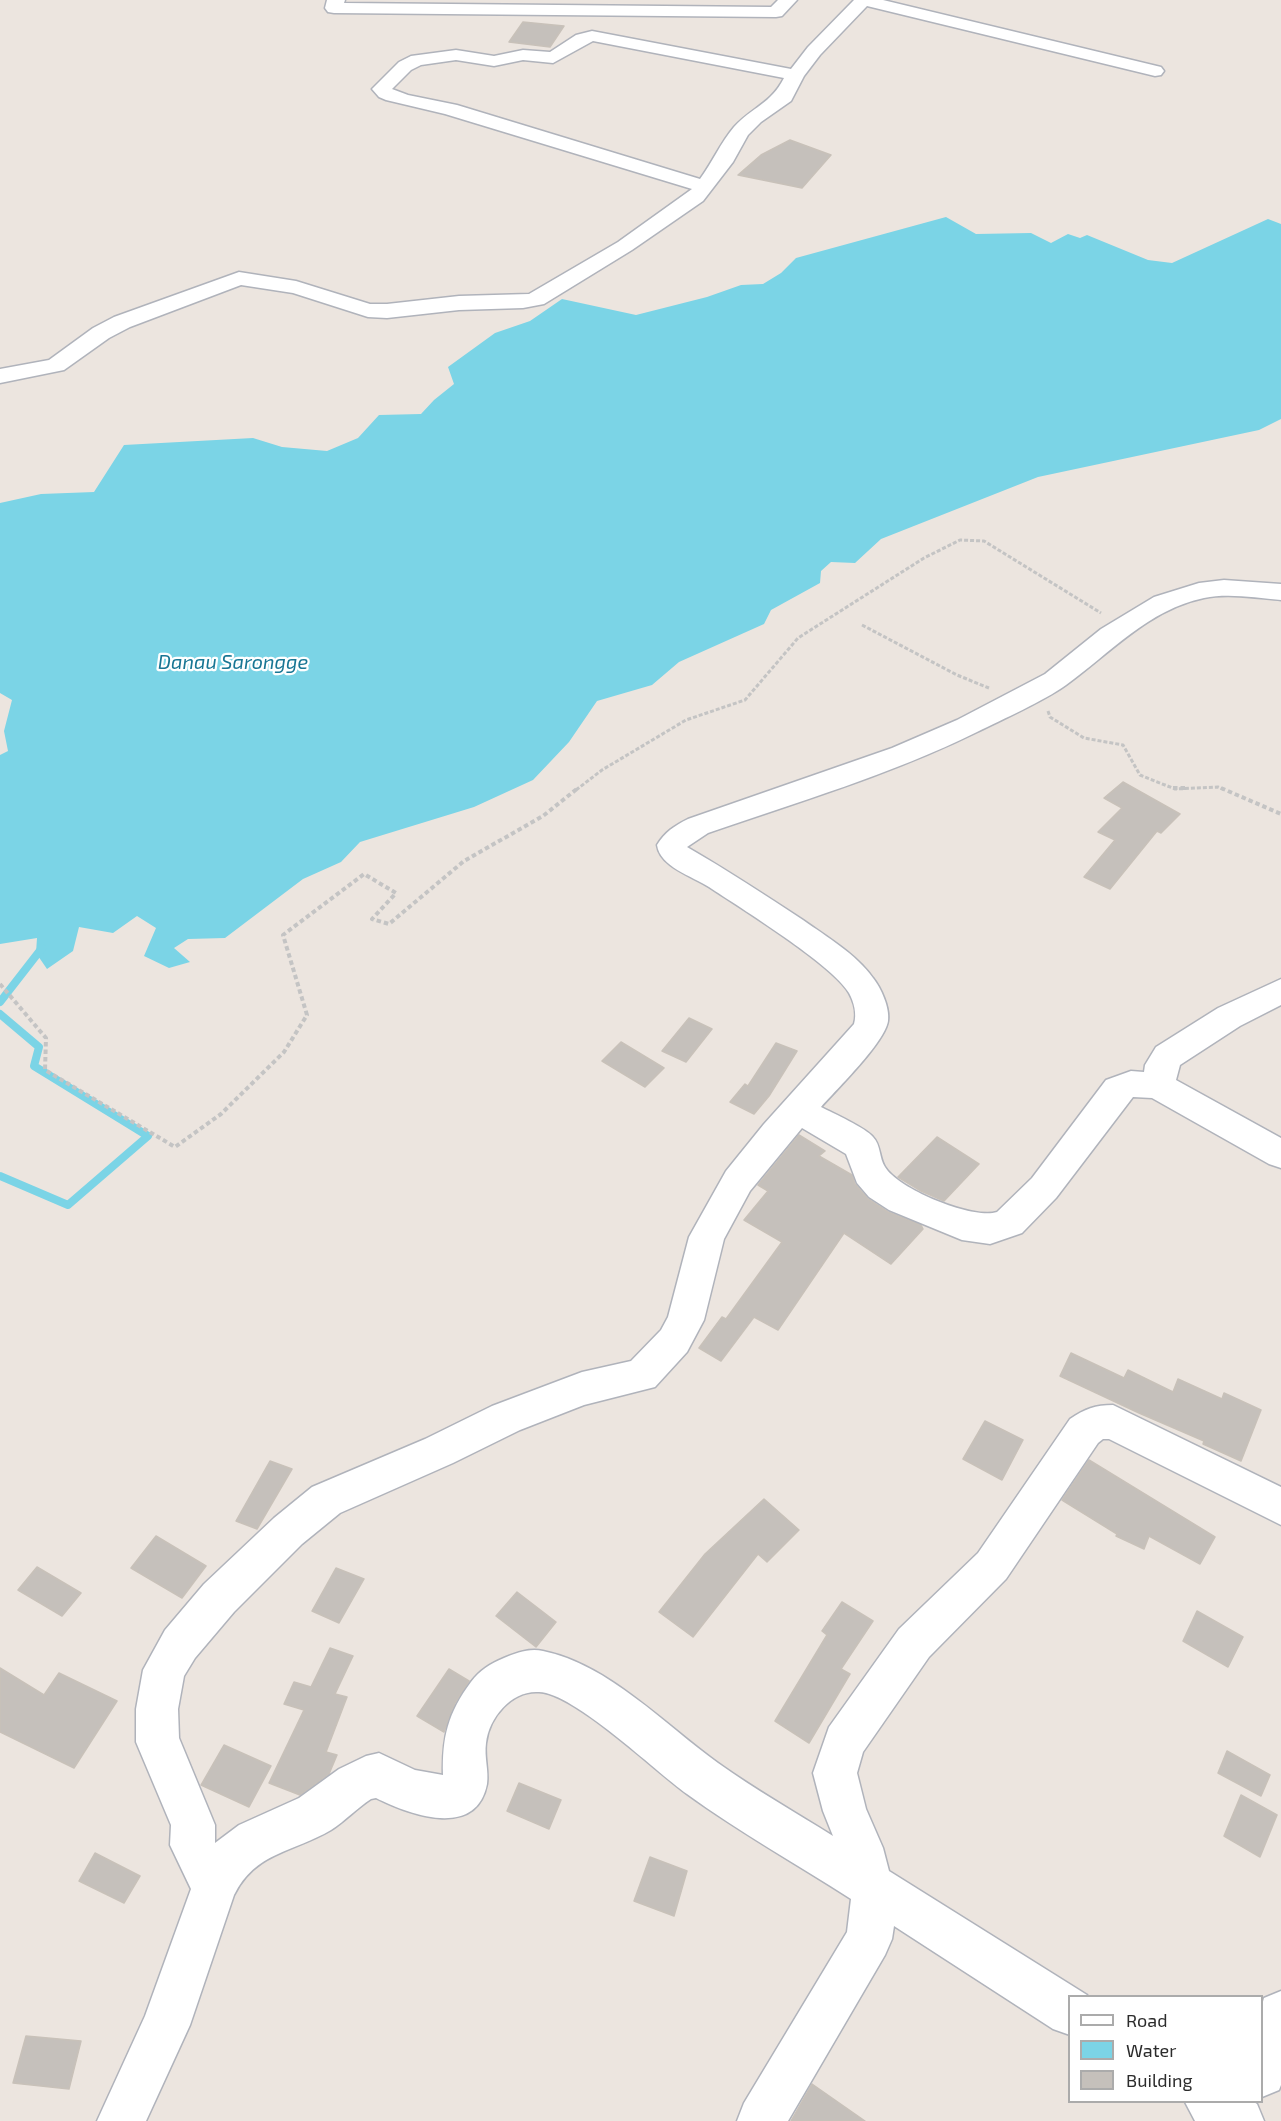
<!DOCTYPE html>
<html>
<head>
<meta charset="utf-8">
<style>
  body { margin:0 }
  #map { position:relative; width:1281px; height:2121px; overflow:hidden; background:#ece5df; font-family:"Exo 2",sans-serif }
  canvas { display:block }
  .legend { position:absolute; left:1068px; top:1995px; width:195px; height:108px; box-sizing:border-box; background:#fff; border:2px solid #ababab; margin:0; padding:8px 10px; list-style:none; font-size:18px; color:#2c2c2c }
  .legend li { display:flex; align-items:center; gap:12px; height:30px }
  .legend b { width:30px; border:2px solid #ababab }
</style>
</head>
<body>
<div id="map">
<canvas width="1281" height="2121"></canvas>
<ul class="legend">
<li><b style="height:8px;background:#fff"></b>Road</li>
<li><b style="height:16px;background:#7bd4e6"></b>Water</li>
<li><b style="height:16px;background:#c5c0bb"></b>Building</li>
</ul>
</div>
<script>
const c = document.querySelector('canvas').getContext('2d');
c.lineJoin = 'round';
function paint(path, color) { c.fillStyle = color; c.fill(path, 'evenodd'); }
function stroke(path, color, width, dash) { c.strokeStyle = color; c.lineWidth = width; c.lineCap = dash ? 'butt' : 'round'; c.setLineDash(dash || []); c.stroke(path); }
function label(font, color, halo, rows, align = 'center') {
  c.font = font + ' "Exo 2",sans-serif'; c.lineWidth = 4.5; c.setLineDash([]); c.textBaseline = 'middle'; c.strokeStyle = halo; c.fillStyle = color; for (const [text, x, y, turn = 0] of rows) {
    c.save(); c.translate(x, y); c.rotate((+turn || 0) * Math.PI / 180); c.textAlign = isNaN(turn) ? turn : align; if (halo) c.strokeText(text, 0, 0); c.fillText(text, 0, 0); c.restore();
  }
}
paint(new Path2D(`
  M946,217L976,234L1031,233L1051,243L1068,234L1080,238L1087,235L1148,260L1172,263L1268,219L1281,224V419L1259,430L1038,477L881,539L855,563L831,562L821,571L820,583L771,610L764,624L679,662L652,685L597,701L569,742L533,780L474,807L360,842L341,862L303,879L225,938L188,939L174,948L190,962L169,968L144,956L156,928L137,916L113,933L79,927L73,951L47,969L36,953L37,938L0,944V755L8,751L4,731L12,700L0,693V503L41,494L94,492L124,445L253,438L282,447L327,451L358,438L379,415L421,414L434,400L454,384L448,367L495,333L530,321L562,299L636,315L707,297L741,285L763,284L781,273L796,258Z`), '#7bd4e6');
stroke(new Path2D(`
  M0,1002L42,948
  M0,1014L39,1047L34,1066L148,1136L68,1205L0,1176`), '#7bd4e6', 8);
const building = new Path2D(`
  M523,22L564,26L550,47L509,42Z
  M790,140L831,155L802,188L738,175L761,155Z
  M1123,782L1180,814L1161,833L1157,831L1110,889L1084,877L1115,840L1098,832L1122,808L1104,798Z
  M689,1018L712,1029L686,1062L662,1051Z
  M621,1042L664,1068L645,1087L602,1061Z
  M776,1043L797,1051L769,1096L754,1114L730,1102L745,1084L748,1086Z
  M799,1135L825,1151L819,1156L852,1175L855,1184L868,1199L888,1212L921,1225L923,1229L891,1264L844,1233L778,1330L754,1317L721,1361L699,1348L722,1317L726,1319L782,1242L744,1220L768,1191L758,1185Z
  M937,1137L979,1164L944,1201L921,1191L898,1177Z
  M1071,1353L1124,1378L1128,1370L1173,1392L1178,1379L1222,1399L1224,1393L1261,1410L1241,1461L1203,1444L1204,1441L1139,1413L1060,1376Z
  M985,1421L1023,1440L1002,1480L963,1459Z
  M1089,1460L1215,1537L1200,1564L1149,1536L1144,1549L1116,1536L1117,1534L1062,1500Z
  M270,1461L292,1469L257,1529L236,1521Z
  M764,1499L799,1530L767,1562L758,1554L693,1637L659,1612L705,1554Z
  M156,1536L206,1566L182,1598L131,1568Z
  M37,1567L81,1593L62,1616L18,1590Z
  M336,1568L364,1579L339,1623L312,1611Z
  M517,1592L556,1622L536,1647L496,1616Z
  M842,1602L873,1621L841,1669L850,1674L809,1743L775,1721L827,1635L822,1631Z
  M1197,1611L1243,1637L1228,1667L1183,1641Z
  M330,1648L353,1656L335,1694L347,1697L326,1752L337,1755L329,1774L300,1795L269,1783L304,1710L284,1704L294,1682L311,1687Z
  M0,1668L44,1695L59,1673L117,1701L74,1768L0,1732Z
  M449,1669L469,1681L455,1703L444,1732L417,1716Z
  M224,1745L271,1766L249,1807L201,1785Z
  M1227,1751L1270,1775L1261,1796L1218,1773Z
  M519,1783L561,1800L549,1829L507,1811Z
  M1241,1795L1277,1815L1260,1857L1224,1836Z
  M95,1853L140,1876L124,1903L79,1881Z
  M650,1857L687,1871L674,1916L634,1901Z
  M26,2036L81,2041L69,2089L13,2083Z
  M812,2084L865,2121H791Z`);
paint(building, '#c5c0bb');
stroke(building, '#c8c1b9', 1.5);
const minor = new Path2D(`
  M327,0H345L344,3L771,7L778,0H797L782,16L776,17L334,13L328,12L325,8Z
  M854,0H883L1161,67L1164,71L1161,75L1155,76L867,6L820,55L804,76L791,101L761,122L748,135L733,162L703,201L632,250L544,304L523,308L459,310L387,318L368,317L293,293L241,285L130,327L109,338L64,370L0,383V369L49,360L93,328L114,317L239,272L296,281L370,304H387L459,296L529,294L618,242L692,189L445,114L386,100L379,97L372,89L399,62L411,56L456,50L494,56L523,50L550,52L576,35L592,31L791,69L808,47ZM593,41L784,78C771,104 752,107 734,127C721,142 712,163 700,179L457,105L408,95L392,89L411,70L421,65L456,60L494,66L523,60L553,63Z
  M1224,580L1281,584V600C1256,598 1229,593 1204,598C1149,609 1109,654 1066,685C1044,701 1003,719 977,732C892,774 798,802 708,833L687,847C727,870 765,895 803,920C827,937 856,954 873,978C881,988 890,1008 888,1021C885,1042 837,1089 821,1107C833,1113 866,1128 873,1137C881,1145 879,1158 885,1167C898,1189 973,1220 997,1212L1032,1178L1106,1080L1131,1071L1144,1072L1145,1065L1156,1047L1218,1008L1281,979V1005L1240,1026L1180,1065L1176,1080L1281,1138V1168L1269,1164L1152,1098L1133,1097L1056,1198L1022,1233L990,1244L962,1240L889,1210L869,1197L857,1183L846,1154L802,1128L750,1191L724,1239L704,1320L687,1352L655,1387L584,1405L520,1430L453,1463L340,1513L302,1544L234,1612L195,1658L184,1676L178,1709L179,1738L215,1825V1843L239,1825L299,1798L339,1769L366,1756L379,1753L415,1770L443,1775C442,1737 448,1713 471,1682C480,1670 490,1664 504,1658C516,1653 529,1648 543,1651C608,1664 665,1725 718,1763C754,1789 795,1812 833,1836L823,1811L813,1773L829,1727L899,1629L978,1553L1070,1419C1085,1409 1095,1405 1113,1405L1281,1487V1525L1109,1439H1103L1098,1443L1006,1579L929,1657L863,1752L857,1773L866,1809L883,1848L889,1871L1087,1995L1070,1996V2035L1053,2029L894,1926L892,1939L885,1955L788,2121H737L744,2103L847,1932L851,1899C797,1864 739,1832 687,1794C655,1771 574,1693 539,1692C512,1690 489,1717 486,1743C484,1757 489,1771 487,1784C476,1840 408,1814 376,1798L371,1799C357,1808 345,1821 331,1830C294,1852 255,1852 234,1895L190,2025L146,2121H97L145,2016L191,1889L170,1845L171,1825L136,1742V1709L143,1670L165,1630L204,1584L274,1518L312,1487L425,1439L492,1406L582,1372L631,1361L661,1330L668,1317L689,1237L726,1171L764,1124L854,1024C857,1014 854,1002 849,993C833,965 739,907 709,887C692,876 660,867 657,845C665,832 674,826 688,819L892,748L957,720L1045,674L1101,629L1154,597L1199,583Z
  M1281,1991V2085L1279,2090L1262,2097V2005L1264,1998Z
  M1185,2102H1254L1257,2104L1264,2121H1195Z`);
stroke(minor, '#b0b3bb', 3);
stroke(new Path2D(`
  M862,625L957,675L989,688
  M1048,711L1050,717L1084,738L1123,745L1140,775L1175,789L1218,787L1225,790
  M576,790L602,770L686,720L745,700L798,638L924,558L960,540L984,541L1101,613`), '#c4c4c4', 3, [4, 2]);
stroke(new Path2D(`
  M1173,788H1188
  M1221,788L1281,814
  M0,984L46,1038L45,1070L175,1147L221,1114L284,1052L307,1015L283,935L364,874L396,893L372,919L389,924L464,861L543,816L578,788`), '#c4c4c4', 4, [4.5, 3]);
paint(minor, '#fff');
label('italic 20px', '#187694', '#fff', [
  ["Danau Sarongge",233,662]
]);
</script>
</body>
</html>
